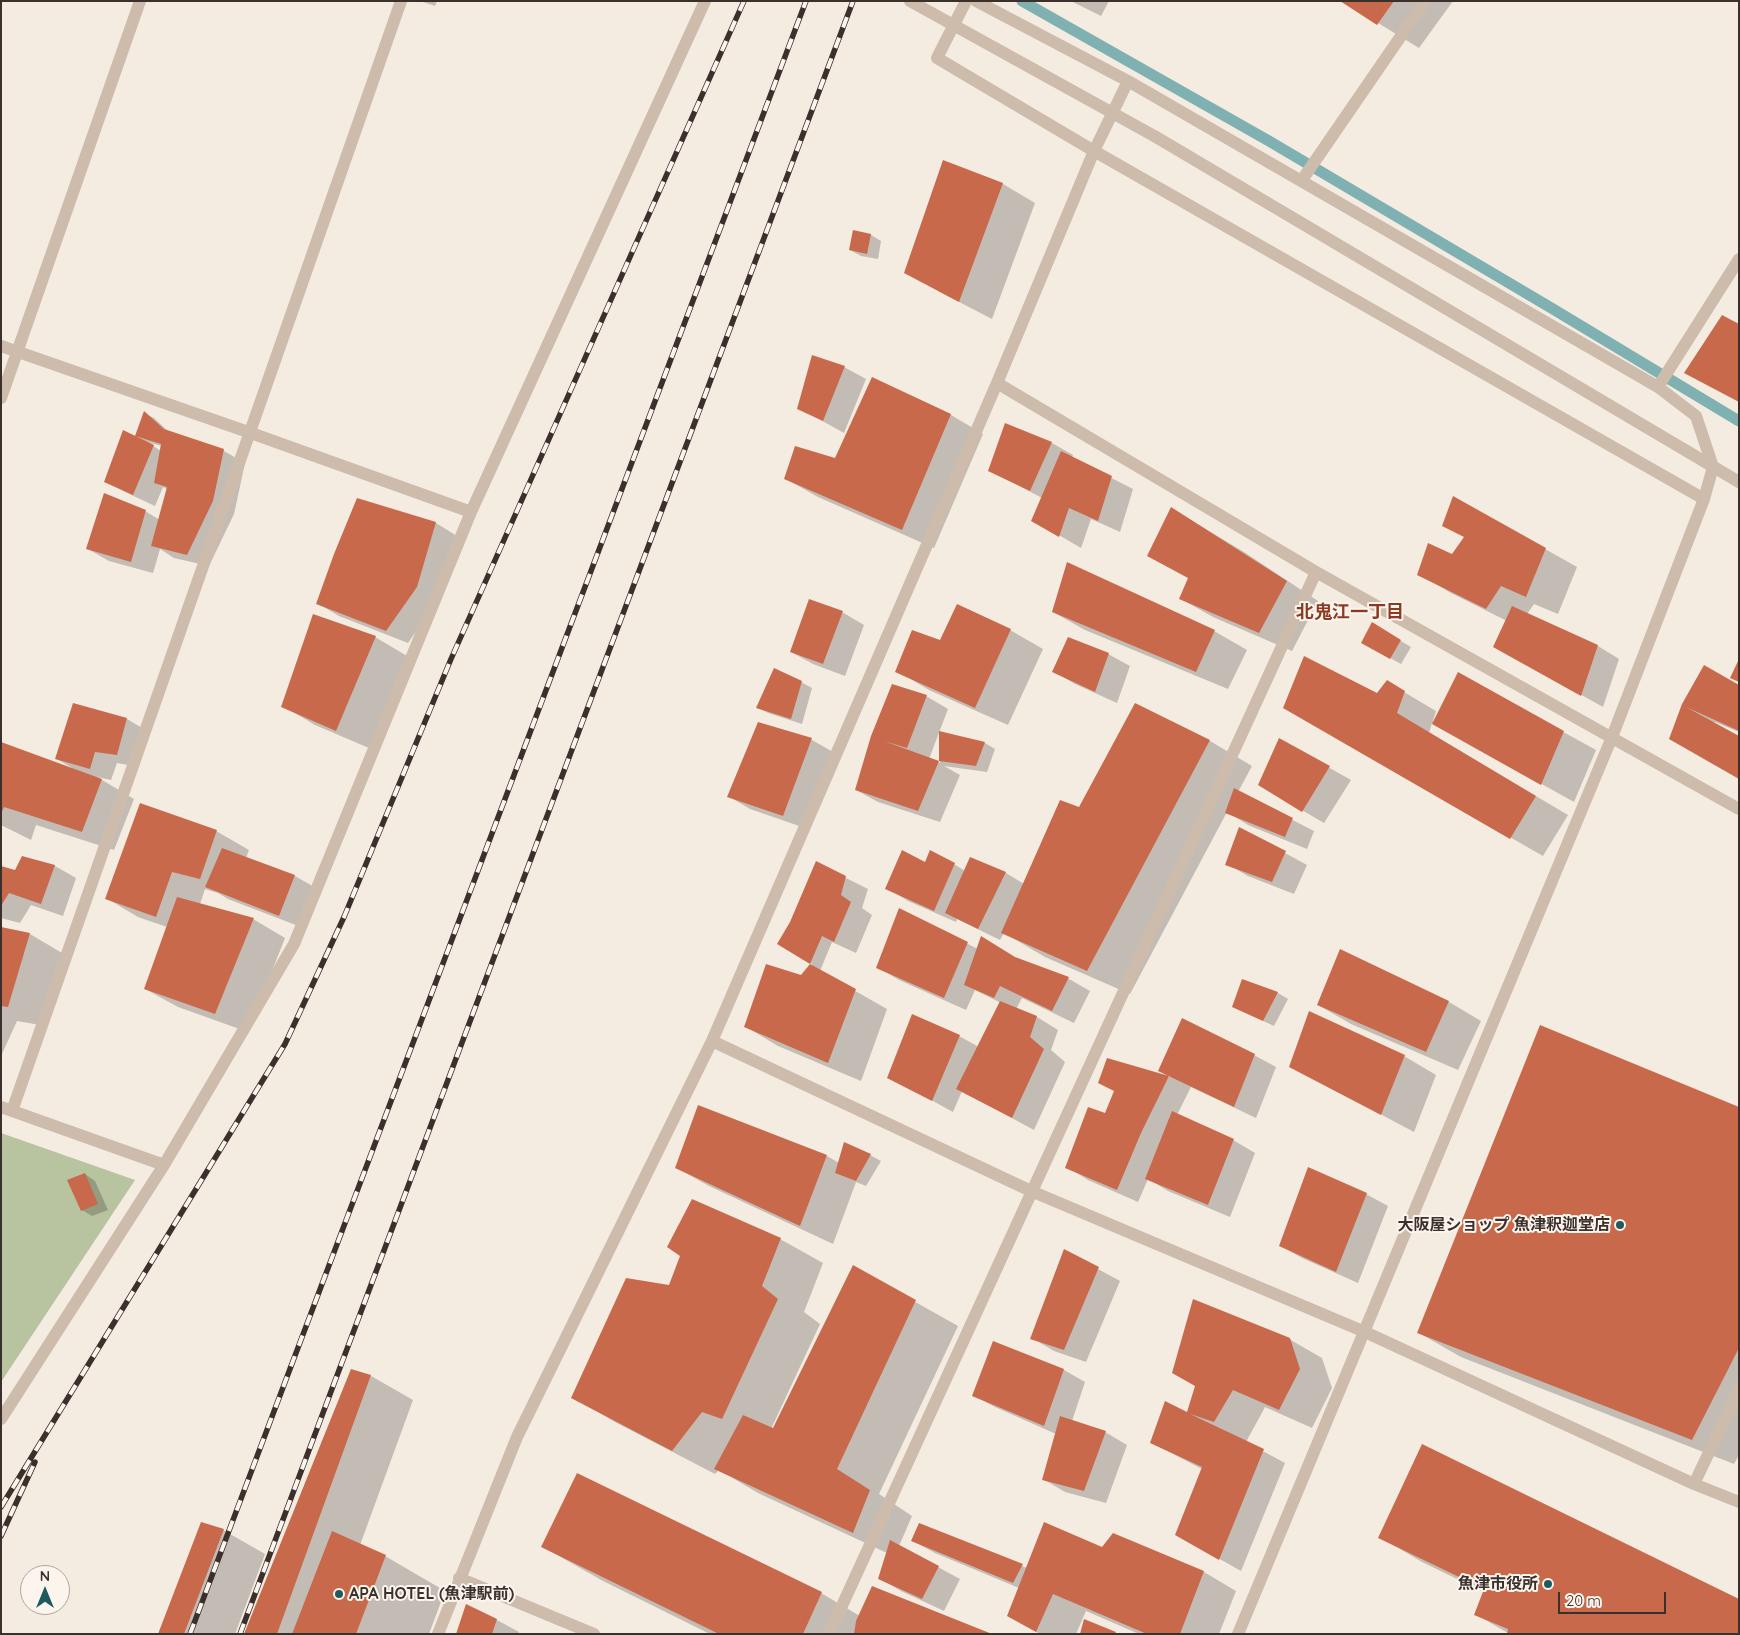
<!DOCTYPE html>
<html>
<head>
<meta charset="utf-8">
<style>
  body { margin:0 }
  #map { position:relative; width:1740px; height:1635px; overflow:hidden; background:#f4ebe1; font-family:Quicksand,sans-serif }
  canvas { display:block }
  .frame { position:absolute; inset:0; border:2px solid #3b302b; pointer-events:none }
  .north { position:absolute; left:20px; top:1565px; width:50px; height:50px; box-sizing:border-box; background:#fbf5ee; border:1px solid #aea6a0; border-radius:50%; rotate:0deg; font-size:14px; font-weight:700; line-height:20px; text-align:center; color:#3b302b }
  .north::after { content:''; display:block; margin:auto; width:18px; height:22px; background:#1f5a5e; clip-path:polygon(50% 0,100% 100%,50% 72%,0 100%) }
  .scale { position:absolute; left:1558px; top:1592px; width:108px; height:22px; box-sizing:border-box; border:2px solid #3b302b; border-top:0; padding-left:6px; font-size:15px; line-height:18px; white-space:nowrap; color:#3b302b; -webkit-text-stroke:4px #fbf5ee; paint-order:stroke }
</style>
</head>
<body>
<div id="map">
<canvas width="1740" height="1635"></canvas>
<div class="frame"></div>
<div class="north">N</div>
<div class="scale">20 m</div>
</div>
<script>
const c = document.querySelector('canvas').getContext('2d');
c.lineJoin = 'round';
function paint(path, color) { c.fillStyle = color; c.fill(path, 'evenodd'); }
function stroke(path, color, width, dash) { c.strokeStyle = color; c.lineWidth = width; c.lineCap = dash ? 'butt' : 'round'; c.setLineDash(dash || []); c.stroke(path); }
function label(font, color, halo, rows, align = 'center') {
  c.font = font + ' Quicksand,"Noto Sans JP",sans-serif'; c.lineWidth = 4; c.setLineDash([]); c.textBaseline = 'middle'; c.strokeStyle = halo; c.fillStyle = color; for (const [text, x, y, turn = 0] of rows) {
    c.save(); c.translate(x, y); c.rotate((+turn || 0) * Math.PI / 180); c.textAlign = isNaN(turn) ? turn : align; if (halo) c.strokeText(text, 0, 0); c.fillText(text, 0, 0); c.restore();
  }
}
paint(new Path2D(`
  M1,1133L135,1180L1,1382Z`), '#b8c4a0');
paint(new Path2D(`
  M420,1H437L435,6Z
  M1071,1H1109L1101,16Z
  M1342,1H1453L1419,48Z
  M943,162L1003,184L1035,203L992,319L938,291Z
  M854,232L871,235L881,241L878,259L861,256L850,250Z
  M844,367L866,379L844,433L799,408Z
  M872,379L951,415L983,434L934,548L818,497L786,479L836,459Z
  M144,413L154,418L170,433L224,451L245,463L234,514L209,566L174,558L160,549L153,573L109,561L88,549L145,511L160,520L167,489L163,487L155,506L127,493L105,481L136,438ZM147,442L162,446L161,451L153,446Z
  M1006,425L1052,443L1073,455L1072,458L1133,489L1120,532L1091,519L1081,548L1033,520L1042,498L989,470Z
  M358,499L436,523L457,536L438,599L408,643L339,616L317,603Z
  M1172,509L1244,552L1318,601L1292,651L1213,617L1181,599L1190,579Z
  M1443,525L1545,549L1577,567L1558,614L1534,604L1527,614L1598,646L1619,659L1603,707L1494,646L1507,621L1451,593L1419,574L1453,556L1465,537Z
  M1068,564L1214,631L1247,650L1228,689L1085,630L1053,612Z
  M842,612L864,625L845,676L813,664L791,652Z
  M1372,624L1411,647L1401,664L1363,643Z
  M1010,630L1043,649L1008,725L929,690L897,671L940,641Z
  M375,637L407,656L369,748L315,725L283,706Z
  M1108,654L1130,666L1117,703L1075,684L1053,671Z
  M1458,674L1596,750L1574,802L1432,723L1429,733L1568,815L1543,856L1284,708L1377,695L1387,682L1436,711L1433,721L1435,722Z
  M801,682L812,688L802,724L768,713L757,707Z
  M1739,687V732L1715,722L1714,723L1739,778L1683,704Z
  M926,696L948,709L929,759L940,763V732L985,743L995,749L987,772L944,766L960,775L940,822L878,802L856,790L872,737Z
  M1136,704L1210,741L1252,766L1238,792L1314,831L1307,849L1248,825L1227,812L1130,994L1045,957L1004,933L1000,940L957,919L956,922L908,901L887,888L925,863L954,864L965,871L970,858L1006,873L1024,884L1079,809Z
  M74,705L127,719L149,732L139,767L117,763L111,780L97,777L134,799L114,850L36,825L31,840L1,825V743L72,769V768L57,759Z
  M759,724L812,740L833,752L805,828L750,809L728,796Z
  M1280,740L1351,780L1324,823L1259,785Z
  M216,831L249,850L246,858L295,876L316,888L301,927L228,899L218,893L205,889L200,904L253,919L285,938L248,1032L178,1007L145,989L167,927L138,917L106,898Z
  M1285,853L1307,865L1294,894L1248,876L1227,864Z
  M23,857L55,866L76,878L63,916L31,905L20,923L1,918V867L16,872Z
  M816,863L868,889L862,908L872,915L856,953L832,942L820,971L887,1009L861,1081L778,1046L746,1027L801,976L812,964L779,944L791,922Z
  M900,910L978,949L1018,959L1069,979L1090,991L1074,1023L1022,998L1016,1009L1037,1017L1058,1030L1051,1050L1065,1062L1034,1130L962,1091L953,1112L889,1077L959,1036L979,1047L1001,1003L975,990L966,1010L899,980L877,967Z
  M1,928L30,934L62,953L40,1025L17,1021L1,1056Z
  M1340,951L1449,1002L1481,1021L1458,1070L1351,1024L1318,1005Z
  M1243,981L1278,993L1288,999L1274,1026L1244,1012Z
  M1254,1055L1276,1067L1256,1118L1191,1087L1177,1115L1233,1140L1255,1153L1230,1217L1168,1191L1148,1179L1138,1202L1088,1180L1067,1167L1106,1115L1115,1091L1108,1060L1169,1077Z
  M1404,1056L1436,1075L1414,1132L1290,1066Z
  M699,1107L827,1156L839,1163L870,1155L881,1161L866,1186L856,1182L833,1244L709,1186L677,1168Z
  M1739,1109V1455L1734,1464L1461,1357L1419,1333Z
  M85,1174L95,1181L108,1210L92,1216L82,1210Z
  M1366,1194L1388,1206L1358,1283L1302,1258L1281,1246Z
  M780,1239L823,1263L804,1312L820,1324L771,1429L774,1430L853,1267L958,1326L879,1494L912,1516L899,1546L960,1579L944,1611L901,1591L879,1578L887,1553L758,1493L719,1470L715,1474L615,1422L573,1397L669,1286Z
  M1065,1251L1120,1281L1086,1362L1054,1351L1032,1338Z
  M1289,1339L1322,1358L1332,1388L1312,1428L1265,1407L1246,1442L1285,1463L1241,1571L1177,1535L1202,1469L1152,1443Z
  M993,1342L1064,1370L1085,1382L1072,1421L1105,1432L1127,1445L1106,1503L1065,1492L1043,1479L1056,1434L995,1407L973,1395Z
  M351,1370L371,1376L413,1400L360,1545L385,1556L445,1591L429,1634H245Z
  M920,1525L1027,1568L1103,1548L1113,1534L1204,1572L1236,1591L1219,1634H1139L1086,1611L1076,1634H1040L1009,1616L1019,1588L935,1553L913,1541Z
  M223,1530L265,1554L235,1634H159Z
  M1380,1537L1739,1600L1508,1633L1475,1614L1484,1592L1422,1562Z
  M543,1547L821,1593L860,1616L989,1634H710L603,1581Z
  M467,1606L497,1620L519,1632L518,1634H457Z`), '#0003');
stroke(new Path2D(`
  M1022,1L1269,141L1553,309L1739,421`), '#7fb0b2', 11);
paint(new Path2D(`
  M1340,1H1394L1377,25Z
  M943,160L1003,183L959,302L904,273Z
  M853,230L871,234L867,254L849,250Z
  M1722,315L1739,324V402L1684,373Z
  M812,355L845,366L823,421L797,409Z
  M872,377L951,414L902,530L784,479L795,446L835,458Z
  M144,411L164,429L224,449L213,501L187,555L151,546L167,487L154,483L161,444L135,436Z
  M1005,423L1052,442L1030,491L988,471Z
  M123,430L154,445L133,495L104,482Z
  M1061,451L1112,476L1098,521L1069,508L1059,537L1031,521Z
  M104,493L146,510L131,562L86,549Z
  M1453,496L1546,548L1526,597L1501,586L1486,609L1417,575L1428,543L1452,554L1464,537L1442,526Z
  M357,498L436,522L417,587L386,631L316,604L334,554Z
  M1171,507L1287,581L1259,633L1179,599L1188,578L1147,556Z
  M1067,562L1215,630L1196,672L1052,612Z
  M809,599L843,611L823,664L790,652Z
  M957,604L1011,629L975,708L895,672L912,630L940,640Z
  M1512,606L1598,645L1581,696L1493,647Z
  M313,614L376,636L336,731L281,707Z
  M1372,622L1401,640L1390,659L1361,643Z
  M1068,637L1109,653L1095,692L1052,672Z
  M1304,656L1377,693L1387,680L1405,691L1397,713L1536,796L1510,839L1283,708Z
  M1739,659V682L1730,678Z
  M1704,665L1739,685V731L1686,707L1739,736V779L1669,739L1682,704Z
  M774,668L802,681L791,719L756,708Z
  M1458,672L1564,731L1541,785L1432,724Z
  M892,684L927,695L907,748L884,741L939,761L918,811L855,790L871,736Z
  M73,703L127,718L117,755L95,752L90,769L55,759Z
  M1135,703L1210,740L1087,971L1001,933L1060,800L1079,807Z
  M758,722L812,738L783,816L727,797Z
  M939,731L985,742L976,766L939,761Z
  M1279,738L1330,766L1302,812L1258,785Z
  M1,742L102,779L82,832L4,807L1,814Z
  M1234,788L1293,818L1285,837L1225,813Z
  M140,803L217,830L200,879L172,872L156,917L105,899Z
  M1239,827L1286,851L1272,882L1225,865Z
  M222,848L295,875L279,916L205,887Z
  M902,850L925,862L930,850L955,863L934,911L885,889Z
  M22,856L55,865L41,904L9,893L1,906V866L15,870Z
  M970,857L1006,872L978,929L945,913Z
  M816,861L846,876L841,895L851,902L834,942L822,936L810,964L856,989L828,1063L744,1027L766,964L801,975L810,964L777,944L790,922Z
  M177,897L254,918L215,1014L144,989Z
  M899,908L968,942L944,998L876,968Z
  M1,927L30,933L8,1007L1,1006Z
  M981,936L1015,957L1069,977L1052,1011L1000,986L994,998L964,985Z
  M1340,949L1449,1001L1426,1052L1317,1005Z
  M1242,979L1278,992L1263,1021L1232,1007Z
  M1000,1001L1037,1016L1030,1037L1044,1049L1012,1118L956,1089Z
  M1309,1011L1405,1055L1381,1115L1289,1067Z
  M912,1014L960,1035L932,1101L887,1078Z
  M1182,1018L1255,1054L1234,1107L1158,1071Z
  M1540,1025L1739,1107V1348L1692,1440L1417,1333Z
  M1107,1058L1169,1076L1141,1133L1117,1190L1065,1168L1088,1107L1105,1113L1114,1091L1098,1083Z
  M698,1105L827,1155L800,1226L675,1168Z
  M1172,1111L1234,1139L1208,1205L1145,1179Z
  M844,1142L871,1154L856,1181L835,1173Z
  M1308,1167L1367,1193L1336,1272L1279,1246Z
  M85,1173L98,1204L81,1211L67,1180Z
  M692,1199L781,1238L762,1286L778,1299L722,1419L702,1412L672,1451L571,1398L626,1278L669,1285L680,1256L667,1247Z
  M1064,1249L1099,1267L1064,1350L1030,1339Z
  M853,1265L916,1300L837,1469L870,1490L853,1533L714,1469L743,1415L773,1428Z
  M1193,1299L1290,1338L1300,1369L1279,1410L1233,1390L1214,1422L1190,1414L1264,1449L1219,1560L1175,1535L1202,1467L1150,1443L1165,1401L1187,1412L1195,1386L1172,1373Z
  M993,1341L1064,1369L1044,1426L972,1396Z
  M351,1369L371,1375L277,1634H244Z
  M1060,1416L1106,1431L1084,1491L1042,1480Z
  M1422,1444L1739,1599V1634H1507L1508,1629L1474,1615L1484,1589L1378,1538Z
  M577,1473L822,1592L803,1634H719L541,1547Z
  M201,1522L224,1529L184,1634H158Z
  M1044,1522L1102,1547L1113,1533L1204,1571L1180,1634H1147L1053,1594L1036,1632L1007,1616Z
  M919,1523L1023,1564L1013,1583L911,1541Z
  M332,1531L386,1555L356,1634H292Z
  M890,1540L939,1566L922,1599L878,1579Z
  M872,1586L992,1634H854L856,1621Z
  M466,1604L497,1619L492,1634H456Z
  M1084,1619L1116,1632L1115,1634H1080Z`), '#c8694b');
stroke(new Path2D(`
  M966,1L937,58L1094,151L1704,499
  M976,1L1128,81
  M1156,137L1739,482
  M1302,180L1425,1
  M1,346L251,433L471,512
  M997,383L1316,572L1739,809
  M1658,387L1739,259
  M1,398L140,1
  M712,1041L1031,1191L1365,1332L1694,1484L1739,1502
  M1,1107L164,1165
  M12,1111L401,1
  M1,1419L164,1165L294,944L471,512L705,1
  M1694,1484L1739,1389
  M459,1578L594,1634
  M438,1634L517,1437L712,1041L997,383L1094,151L1128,81L1658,387L1696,416L1713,467L1704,499L1612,737L1238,1634
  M829,1634L1316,572`), '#cdbbac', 12);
const rail = new Path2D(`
  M1,1507L285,1044L344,917L451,659L744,1
  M1,1536L35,1462
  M190,1634L806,1
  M240,1634L853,1`);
stroke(rail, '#3b302b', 5.5);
stroke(rail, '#fbf5ee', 4, [11]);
stroke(new Path2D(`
  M910,1L1156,137`), '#cdbbac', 12);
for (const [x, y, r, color] of [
  [1620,1225,5,"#1f5a5e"],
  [1548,1584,5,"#1f5a5e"],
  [339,1594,5,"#1f5a5e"]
]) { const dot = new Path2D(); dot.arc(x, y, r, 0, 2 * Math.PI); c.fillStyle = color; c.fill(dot); stroke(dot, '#fbf5ee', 2); }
label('bold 16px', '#3b302b', '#fbf5ee', [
  ["大阪屋ショップ 魚津釈迦堂店",1610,1225],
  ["魚津市役所",1538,1584],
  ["APA HOTEL (魚津駅前)",349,1594,"left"]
], 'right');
label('bold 18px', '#8c3b22', '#fbf5ee', [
  ["北鬼江一丁目",1350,613]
]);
</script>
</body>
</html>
